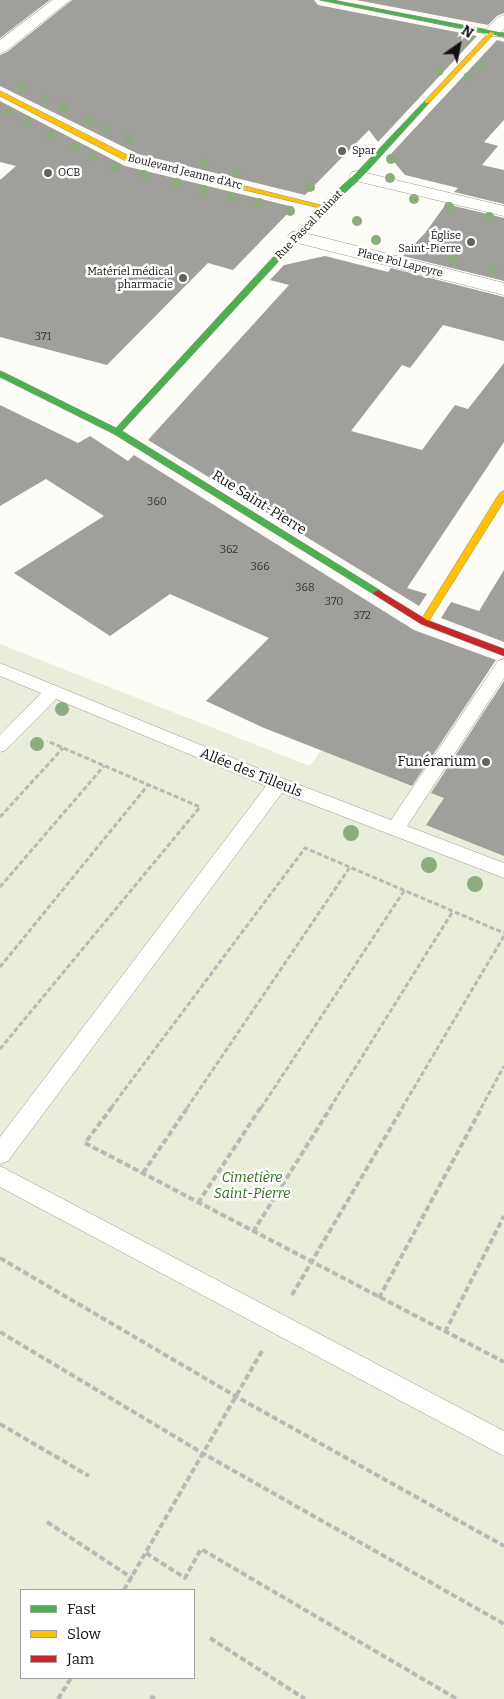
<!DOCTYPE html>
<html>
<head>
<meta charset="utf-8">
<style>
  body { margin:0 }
  #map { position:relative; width:504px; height:1699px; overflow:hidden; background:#fdfcf7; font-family:Bitter,serif }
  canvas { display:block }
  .legend { position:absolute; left:20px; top:1589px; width:175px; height:90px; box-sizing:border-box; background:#fff; border:1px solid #a0a0a0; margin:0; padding:6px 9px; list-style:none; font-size:15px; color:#111 }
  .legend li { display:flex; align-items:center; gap:10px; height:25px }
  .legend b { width:25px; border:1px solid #a0a0a0 }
  .north { position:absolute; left:434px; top:20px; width:50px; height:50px; -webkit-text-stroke:4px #fff; paint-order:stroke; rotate:33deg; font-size:14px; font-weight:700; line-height:20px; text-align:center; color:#111 }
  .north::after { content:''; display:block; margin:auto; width:18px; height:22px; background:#111; clip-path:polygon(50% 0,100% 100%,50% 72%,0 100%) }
</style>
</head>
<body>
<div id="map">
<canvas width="504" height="1699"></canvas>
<ul class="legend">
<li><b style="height:6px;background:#4caf50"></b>Fast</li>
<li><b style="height:6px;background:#ffc107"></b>Slow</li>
<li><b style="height:6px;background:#c62828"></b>Jam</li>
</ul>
<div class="north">N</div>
</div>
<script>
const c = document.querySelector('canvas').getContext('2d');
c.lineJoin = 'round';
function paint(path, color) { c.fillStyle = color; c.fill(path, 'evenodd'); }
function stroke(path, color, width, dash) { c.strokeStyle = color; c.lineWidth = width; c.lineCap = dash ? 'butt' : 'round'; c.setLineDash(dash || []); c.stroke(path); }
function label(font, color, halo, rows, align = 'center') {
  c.font = font + ' Bitter,serif'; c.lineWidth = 5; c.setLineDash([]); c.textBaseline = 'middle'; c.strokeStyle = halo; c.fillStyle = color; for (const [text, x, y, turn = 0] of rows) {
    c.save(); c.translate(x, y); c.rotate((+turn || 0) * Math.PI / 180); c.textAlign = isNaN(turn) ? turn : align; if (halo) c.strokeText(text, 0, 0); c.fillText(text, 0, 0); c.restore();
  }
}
paint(new Path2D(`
  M0,644L310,766L321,750L398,781L466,687L504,702V1699H0ZM21,1590H194V1678H21Z`), '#e9eedb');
paint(new Path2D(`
  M0,0H50L0,38Z
  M72,0H314L318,5L477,36L378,142L369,130L305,195L138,154L0,86V55L7,52Z
  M356,0H504V13L497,16L488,25Z
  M497,40L504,42V120L484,142L498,146L482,165L504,170V204L454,192L458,188L405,175L389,156Z
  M0,101L125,166L294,207L233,270L208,263L107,365L0,337V180L16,166L0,162Z
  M446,204L504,218V281L403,256L425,233Z
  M325,256L388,272L391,268L504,297V341L443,325L410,368L402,365L351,431L422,450L455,405L468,409L504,363V442L407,588L427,594L419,606L148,440L289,285L270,280L284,265Z
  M0,405L78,443L90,436L128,461L134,455L414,630L496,660L412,786L264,728L206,701L269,638L170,594L110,636L14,573L104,516L46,479L0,506Z
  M504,570V642L441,618L451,602L479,611Z
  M504,681V856L426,825L444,798L431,793Z`), '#a19f9c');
const lane = new Path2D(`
  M504,659V678L407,826L504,863V878L282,793L8,1161L0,1164V1137L266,786L56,699L6,750L0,752V735L41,693L0,676V663L284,779L391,820L498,661Z
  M0,1166L504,1431V1456L0,1187Z`);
const street = new Path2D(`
  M53,0H70L6,51L0,53V40Z
  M504,15V29L497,36H487L484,33C489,26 496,17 504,15Z
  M358,171L504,206V216L352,180L349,176L352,172Z
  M297,231L504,283V295L290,241L288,237L290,233Z`);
const fast = new Path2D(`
  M320,0H333L504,33V37Z
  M425,101L430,102L361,178L327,209L122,431L381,591L383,593L381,595H375L114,434L0,377V371L3,372L116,428L321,205L355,174Z`);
const slow = new Path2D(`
  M490,32L495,33L429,103H425V101Z
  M0,91L133,158L328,207L324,209L128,162L0,96Z
  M504,491V501L427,624H421L419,622L421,620L499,494Z`);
const jam = new Path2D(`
  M378,590L427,620L504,649V656L421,624L375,595L373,593Z`);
stroke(lane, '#979795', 1);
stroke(street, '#979795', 1);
stroke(fast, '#8e8d8b', 1);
stroke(slow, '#8e8d8b', 1);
stroke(jam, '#8e8d8b', 1);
stroke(new Path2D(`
  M0,817L63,748
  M0,887L104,766
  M0,967L148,785
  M0,1049L200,807L47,741
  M111,1108L305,848L504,933
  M187,1108L350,867
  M261,1108L404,891
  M330,1108L453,911
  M402,1108L504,936
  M481,1108L504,1066`), '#b9b9b8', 3, [5, 2.5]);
stroke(new Path2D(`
  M112,1107L85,1143L504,1362
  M143,1173L188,1107
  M198,1203L261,1107
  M253,1232L331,1107
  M0,1258L237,1397L504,1546
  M292,1295L403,1107
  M379,1298L482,1107
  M0,1332L204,1454L504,1624
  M445,1332L504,1216
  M0,1424L89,1476
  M47,1522L132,1578
  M146,1553L185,1578L201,1549L457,1699
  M124,1590L262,1351
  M210,1638L305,1699
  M58,1699L71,1678
  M151,1699L152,1697L155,1699`), '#b9b9b8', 4, [6, 3]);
paint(lane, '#fffffe');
paint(street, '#fffffe');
paint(fast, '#4caf50');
paint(slow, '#ffc107');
paint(jam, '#c62828');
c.fillStyle = '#8cac80';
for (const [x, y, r] of [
  [481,65,4.5],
  [439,71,4.5],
  [468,77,4.5],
  [22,87,4.5],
  [44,98,4.5],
  [64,108,4.5],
  [9,112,4.5],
  [90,121,4.5],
  [28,123,4.5],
  [107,129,4.5],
  [51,135,4.5],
  [129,140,4.5],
  [75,147,4.5],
  [93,156,5],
  [391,159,5],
  [205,164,5],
  [115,167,5],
  [237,173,5],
  [144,175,5],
  [390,178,5],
  [177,183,5],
  [310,187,5],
  [204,190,5],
  [231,197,5],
  [414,199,5],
  [259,203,5],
  [449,207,5],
  [290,211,5],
  [489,217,5],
  [357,221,5],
  [376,240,5],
  [411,249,5],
  [453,260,5],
  [493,270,5],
  [62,709,7],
  [37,744,7],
  [351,833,8],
  [429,865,8],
  [475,884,8]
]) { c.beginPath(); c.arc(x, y, r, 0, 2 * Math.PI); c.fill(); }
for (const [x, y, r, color] of [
  [342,151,5,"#646362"],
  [48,173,5,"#646362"],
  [471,242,5,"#646362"],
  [183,278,5,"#646362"],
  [486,762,5,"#646362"]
]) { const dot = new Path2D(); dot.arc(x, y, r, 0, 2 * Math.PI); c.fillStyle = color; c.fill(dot); stroke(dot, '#fff', 2); }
label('11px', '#111', '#fff', [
  ["Spar",352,151],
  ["OCB",58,173],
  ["Église",461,236,"right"],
  ["Saint-Pierre",461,249,"right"],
  ["Matériel médical",173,272,"right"],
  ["pharmacie",173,285,"right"]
], 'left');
label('11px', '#111', '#fff', [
  ["Boulevard Jeanne d'Arc",185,172,14],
  ["Rue Pascal Ruinat",309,225,-46],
  ["Place Pol Lapeyre",400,263,14]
]);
label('11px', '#353434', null, [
  ["371",43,337],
  ["360",157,502],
  ["362",229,550],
  ["366",260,567],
  ["368",305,588],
  ["370",334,602],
  ["372",362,616]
]);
label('14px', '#111', '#fff', [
  ["Rue Saint-Pierre",259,503,32],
  ["Allée des Tilleuls",251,773,22]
]);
label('14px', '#111', '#fff', [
  ["Funérarium",476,762]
], 'right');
label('italic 14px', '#2f6b1f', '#fff', [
  ["Cimetière",252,1178],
  ["Saint-Pierre",252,1194]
]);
</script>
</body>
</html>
